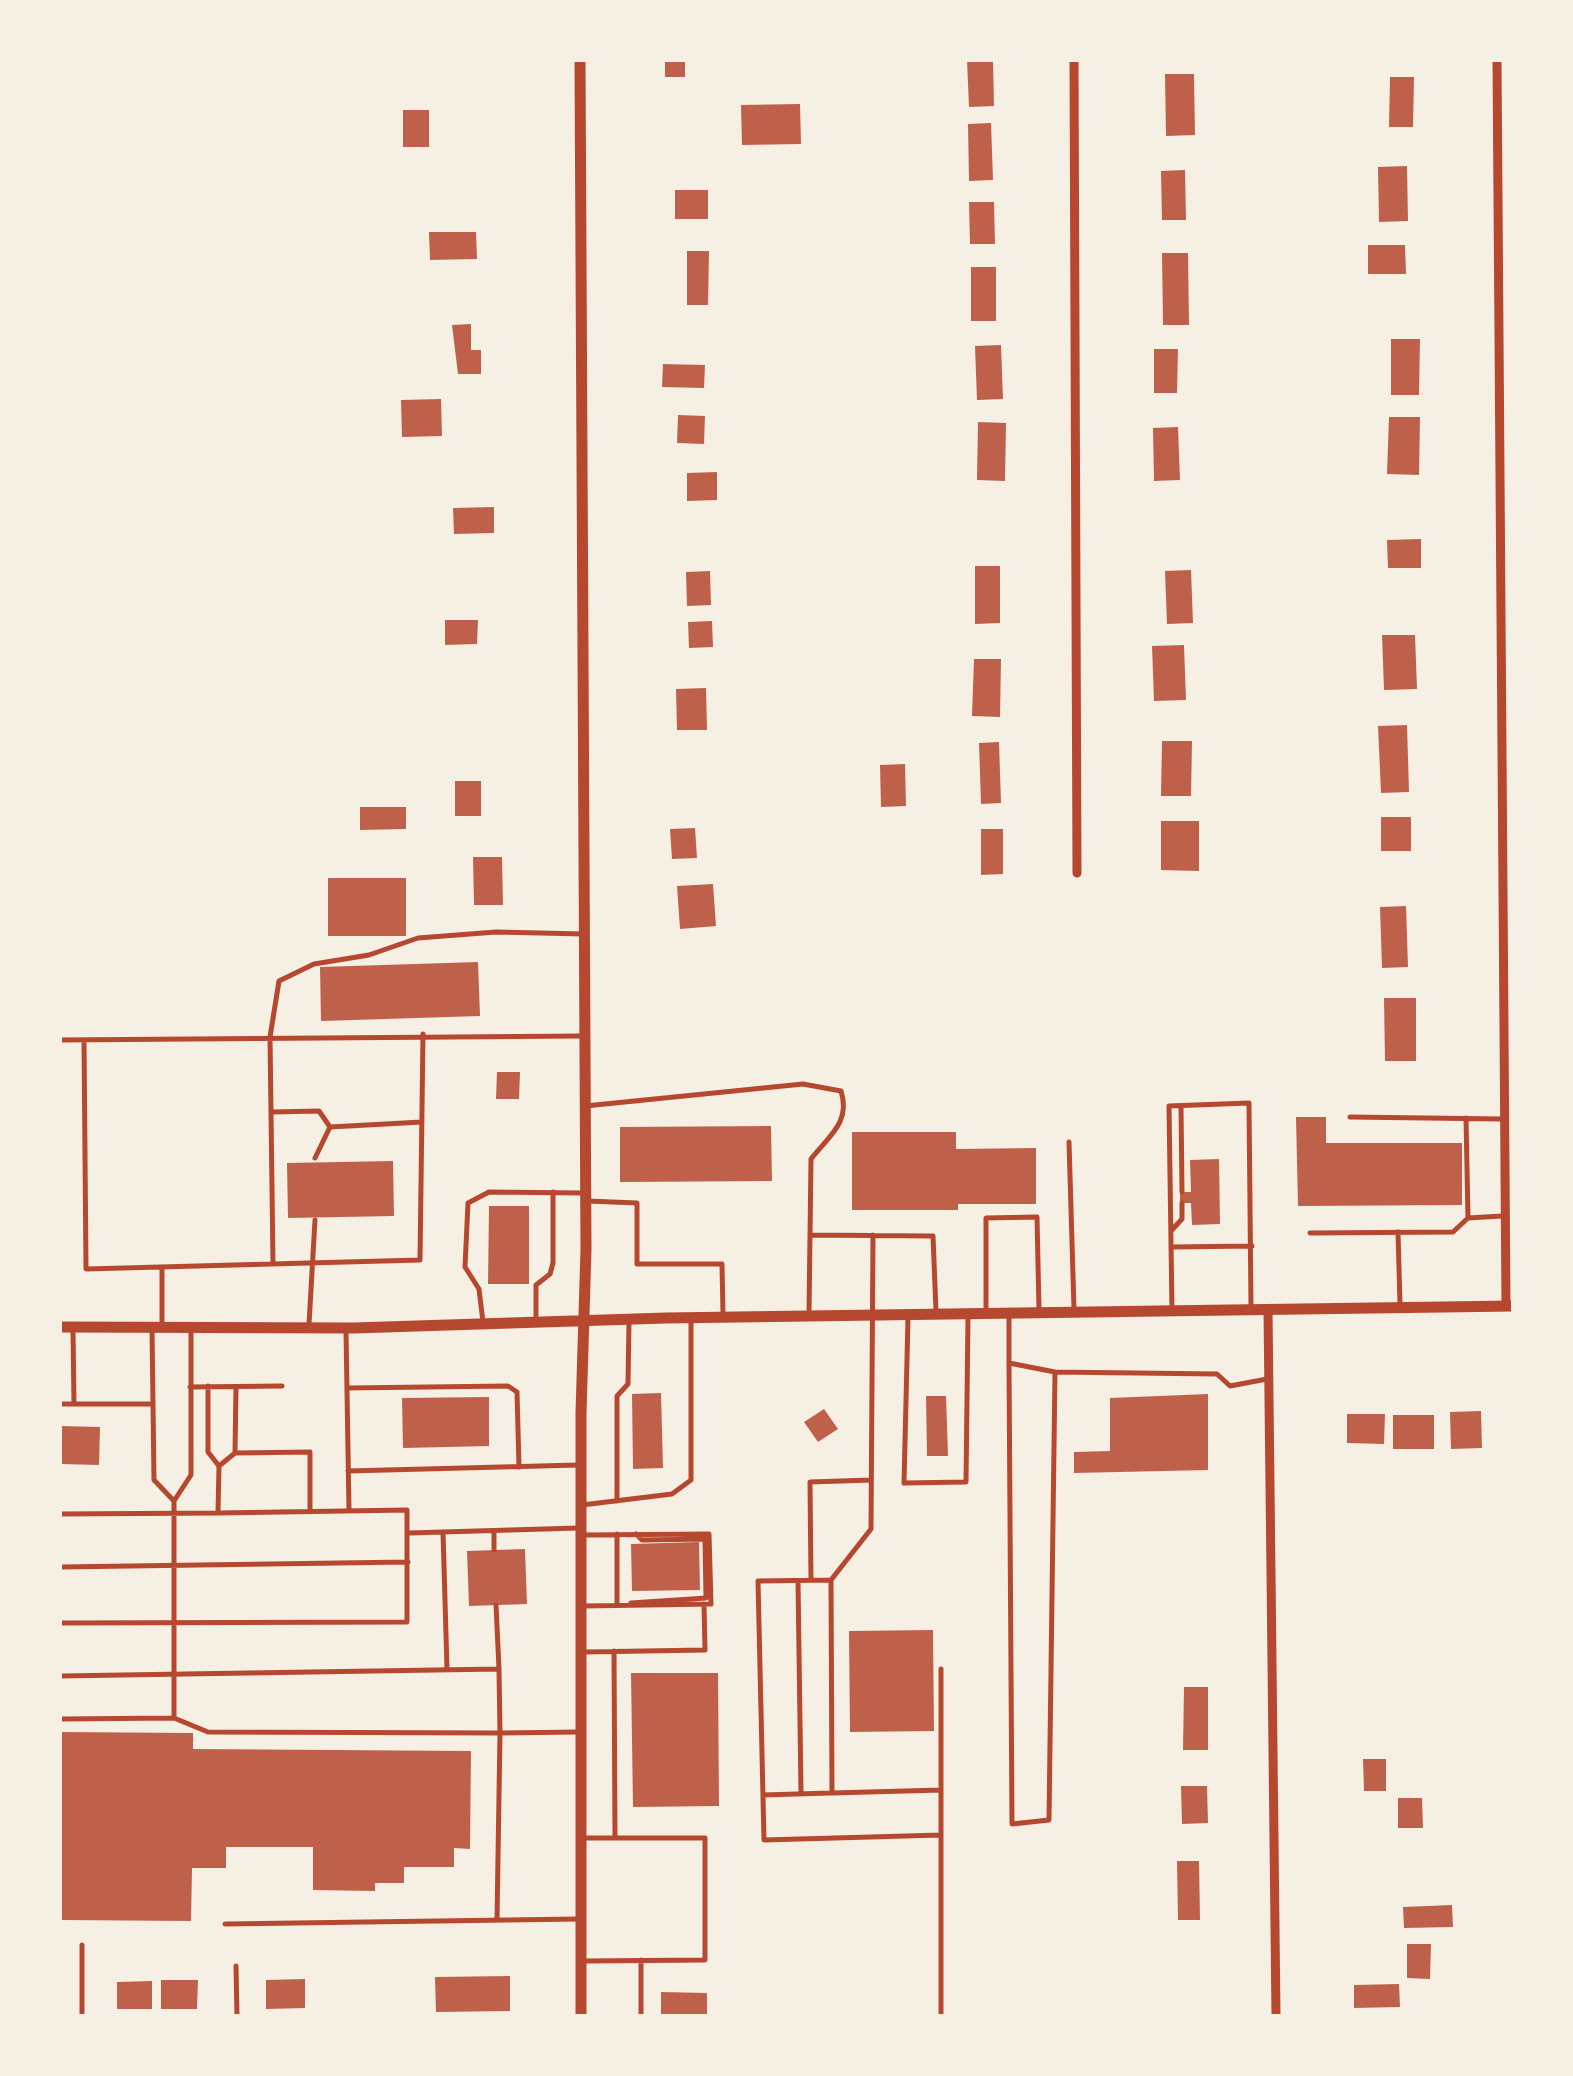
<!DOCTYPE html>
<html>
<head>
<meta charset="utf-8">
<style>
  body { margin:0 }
  #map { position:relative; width:1573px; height:2076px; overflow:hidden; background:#f6efe4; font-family:"Work Sans",sans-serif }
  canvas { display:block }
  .frame { position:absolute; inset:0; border:62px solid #f6efe4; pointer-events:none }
</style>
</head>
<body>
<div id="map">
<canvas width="1573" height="2076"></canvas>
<div class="frame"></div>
</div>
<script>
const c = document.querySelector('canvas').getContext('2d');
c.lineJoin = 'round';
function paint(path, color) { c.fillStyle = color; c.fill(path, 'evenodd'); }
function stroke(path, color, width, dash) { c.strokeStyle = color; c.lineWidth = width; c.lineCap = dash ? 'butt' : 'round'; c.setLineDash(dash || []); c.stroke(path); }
paint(new Path2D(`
  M665,60H685V77H665Z
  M967,60H993L994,106L969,107Z
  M1165,74H1194L1195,135L1166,136Z
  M1390,77H1414L1413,127H1389Z
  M800,104L801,144L742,145L741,105Z
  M403,110H429V147H403Z
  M991,123L993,180L969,181L968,124Z
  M1407,166L1408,221L1379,222L1378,167Z
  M1185,170L1186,220H1162L1161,171Z
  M675,190H708V219H675Z
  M969,202H994L995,244H970Z
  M429,232H476L477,259L430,260Z
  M1368,245H1405L1406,274H1368Z
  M687,251H709L708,305H687Z
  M1162,253H1188L1189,325H1163Z
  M971,267H996V321H971Z
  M471,324V350H481V374H458L452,325Z
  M1391,339H1420L1419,395H1391Z
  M1001,345L1003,399L977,400L975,346Z
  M1154,349H1178L1177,393H1154Z
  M663,364L705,365L704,388L662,387Z
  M441,399L442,436L402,437L401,400Z
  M678,415L705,416L704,444L677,443Z
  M1389,417H1420L1419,475L1387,474Z
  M978,422L1006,423L1005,481L977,480Z
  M1178,427L1180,480L1154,481L1153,428Z
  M717,472V500L687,501V473Z
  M494,507V533L454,534L453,508Z
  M1421,539V568H1388L1387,540Z
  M975,566H1000V623L975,624Z
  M1191,570L1193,623L1167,624L1165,571Z
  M710,571L711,605L687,606L686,572Z
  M445,620H478L477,644L445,645Z
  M712,621L713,647L689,648L688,622Z
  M1382,635H1415L1417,689L1384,690Z
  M1184,645L1186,700L1154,701L1152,646Z
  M974,659H1001L1000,717L972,716Z
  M706,688L707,730H677L676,689Z
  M1407,725L1409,792L1381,793L1378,726Z
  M1162,741H1192L1191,796H1161Z
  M999,742L1001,803L981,804L979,743Z
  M905,764L906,806L881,807L880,765Z
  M455,781H481V816H455Z
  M360,807H406V829L360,830Z
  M1381,817H1411V851H1381Z
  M1161,821H1199V871L1161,870Z
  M695,828L697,858L672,859L670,829Z
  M981,829H1003V874L981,875Z
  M473,857H502L503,905H474Z
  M328,878H406V936H328Z
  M713,884L716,926L680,929L677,886Z
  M1406,906L1408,967L1382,968L1380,907Z
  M478,962L480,1016L321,1021L320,967Z
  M1384,998H1416V1061H1385Z
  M497,1072H520L519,1099H496Z
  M1296,1117H1326V1143H1462V1205L1298,1206Z
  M771,1126L772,1181L620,1182V1127Z
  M852,1132H956V1149L1036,1148V1204H958V1210H852Z
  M1219,1159L1220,1224L1192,1225L1191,1203H1180V1192H1191L1190,1160Z
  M393,1161L394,1216L288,1218L287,1163Z
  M489,1206H529V1284H488Z
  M661,1393L663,1468L633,1469L632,1394Z
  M1208,1394V1470L1074,1473V1452L1110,1451V1398Z
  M926,1396H946L948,1456H927Z
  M489,1397V1446L403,1448L402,1398Z
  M824,1409L838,1429L818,1442L804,1422Z
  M1481,1411L1482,1448L1451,1449L1450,1412Z
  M1347,1414H1385L1384,1444L1347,1443Z
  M1393,1415H1434V1449H1393Z
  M60,1426L100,1427L99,1465L60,1464Z
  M699,1542L700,1590L632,1591L631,1544Z
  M525,1549L527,1604L469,1606L467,1551Z
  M933,1630L934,1731L850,1732L849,1631Z
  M631,1673H718L719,1806L633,1807Z
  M1184,1687H1208V1750H1183Z
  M60,1732L193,1733V1749L471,1751L470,1849L454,1848V1867H404V1883H375V1891L313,1890V1847H226V1868H192L191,1921L60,1920Z
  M1363,1759H1386V1791H1364Z
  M1181,1786H1207L1208,1823L1182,1824Z
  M1398,1798H1422L1423,1828H1398Z
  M1177,1861H1199L1200,1920H1178Z
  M1452,1905L1453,1927L1404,1928L1403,1907Z
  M1407,1944H1431L1430,1979L1407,1978Z
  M510,1976V2011L436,2012L435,1977Z
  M305,1979V2008L266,2009V1980Z
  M161,1980H198L197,2009H161Z
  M152,1981V2009H117V1982Z
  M1399,1984L1400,2007L1354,2008V1985Z
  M661,1992L707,1993V2016H661Z`), '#bf614a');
stroke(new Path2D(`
  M60,1040L582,1036
  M84,1040L86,1269L420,1260L423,1034
  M585,1106L803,1084L841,1091C851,1122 829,1136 811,1159L809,1313
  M1181,1106L1182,1192
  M272,1112L319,1111L330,1127
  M1350,1117L1502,1119
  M1466,1118L1468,1218L1502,1216
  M1069,1142L1074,1309
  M315,1158L330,1127L422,1122
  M588,1201L637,1203V1264H722L723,1314
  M1171,1231L1182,1219V1203
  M1398,1232L1400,1304
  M1310,1233L1453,1232L1468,1218
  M810,1235L933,1236L936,1311
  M873,1235L871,1529L831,1580L832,1793L941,1790
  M1171,1247L1252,1246
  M273,1264L270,1037L279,981L314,964L369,955L418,938L496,932L584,934
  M162,1267V1324
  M1172,1311L1169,1106L1249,1103L1251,1307
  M986,1313V1218L1037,1217L1039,1310
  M1009,1316V1363L1055,1372L1217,1374L1230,1386L1267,1379
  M908,1318L904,1483L966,1482L968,1317
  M483,1322L479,1289L465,1267L468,1203L489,1192L583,1193
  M536,1323V1285L550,1274L553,1263V1192
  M309,1324L315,1220
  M152,1329L154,1480L174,1501L191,1475V1328
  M346,1331L349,1510
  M1009,1363L1012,1824L1049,1820L1055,1372
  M190,1387L282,1386
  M347,1388L508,1386L517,1392L519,1467
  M60,1404H74L73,1330
  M76,1404H153
  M235,1453L310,1452V1512
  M219,1466L235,1453L236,1387
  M348,1471L578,1465
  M617,1501V1396L628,1384L629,1322
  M582,1505L672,1494L691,1480V1320
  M60,1514L218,1513
  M494,1531V1550
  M443,1532L447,1669
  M409,1533L578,1528
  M583,1535L709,1534L711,1604L584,1606
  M60,1567L408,1562
  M811,1580L810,1482L871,1480
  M831,1580L758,1581L764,1840L941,1835
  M798,1581L801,1793
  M631,1603L706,1598L705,1539L642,1540L636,1534
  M496,1605L499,1669
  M617,1605V1534
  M60,1623L407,1622V1510L218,1513L219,1466L208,1452V1386
  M614,1651L615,1838
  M584,1652L705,1650L704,1604
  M60,1676L499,1669L500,1733L208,1732L174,1718L60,1719
  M174,1718V1501
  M763,1795L830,1793
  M497,1920L500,1733L579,1732
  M225,1924L578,1919
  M583,1961L705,1960V1838H584
  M236,1966L237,2016
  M82,2016V1945
  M641,2016V1960
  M941,2016V1669`), '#b5482f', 5);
stroke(new Path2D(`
  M1074,60L1077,873
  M1497,60L1506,1306
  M1268,1309L1276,2016`), '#b5482f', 9);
stroke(new Path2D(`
  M580,60L586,1249L581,1413V2016
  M60,1327L354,1328L666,1318L1513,1306`), '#b5482f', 11);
</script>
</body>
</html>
